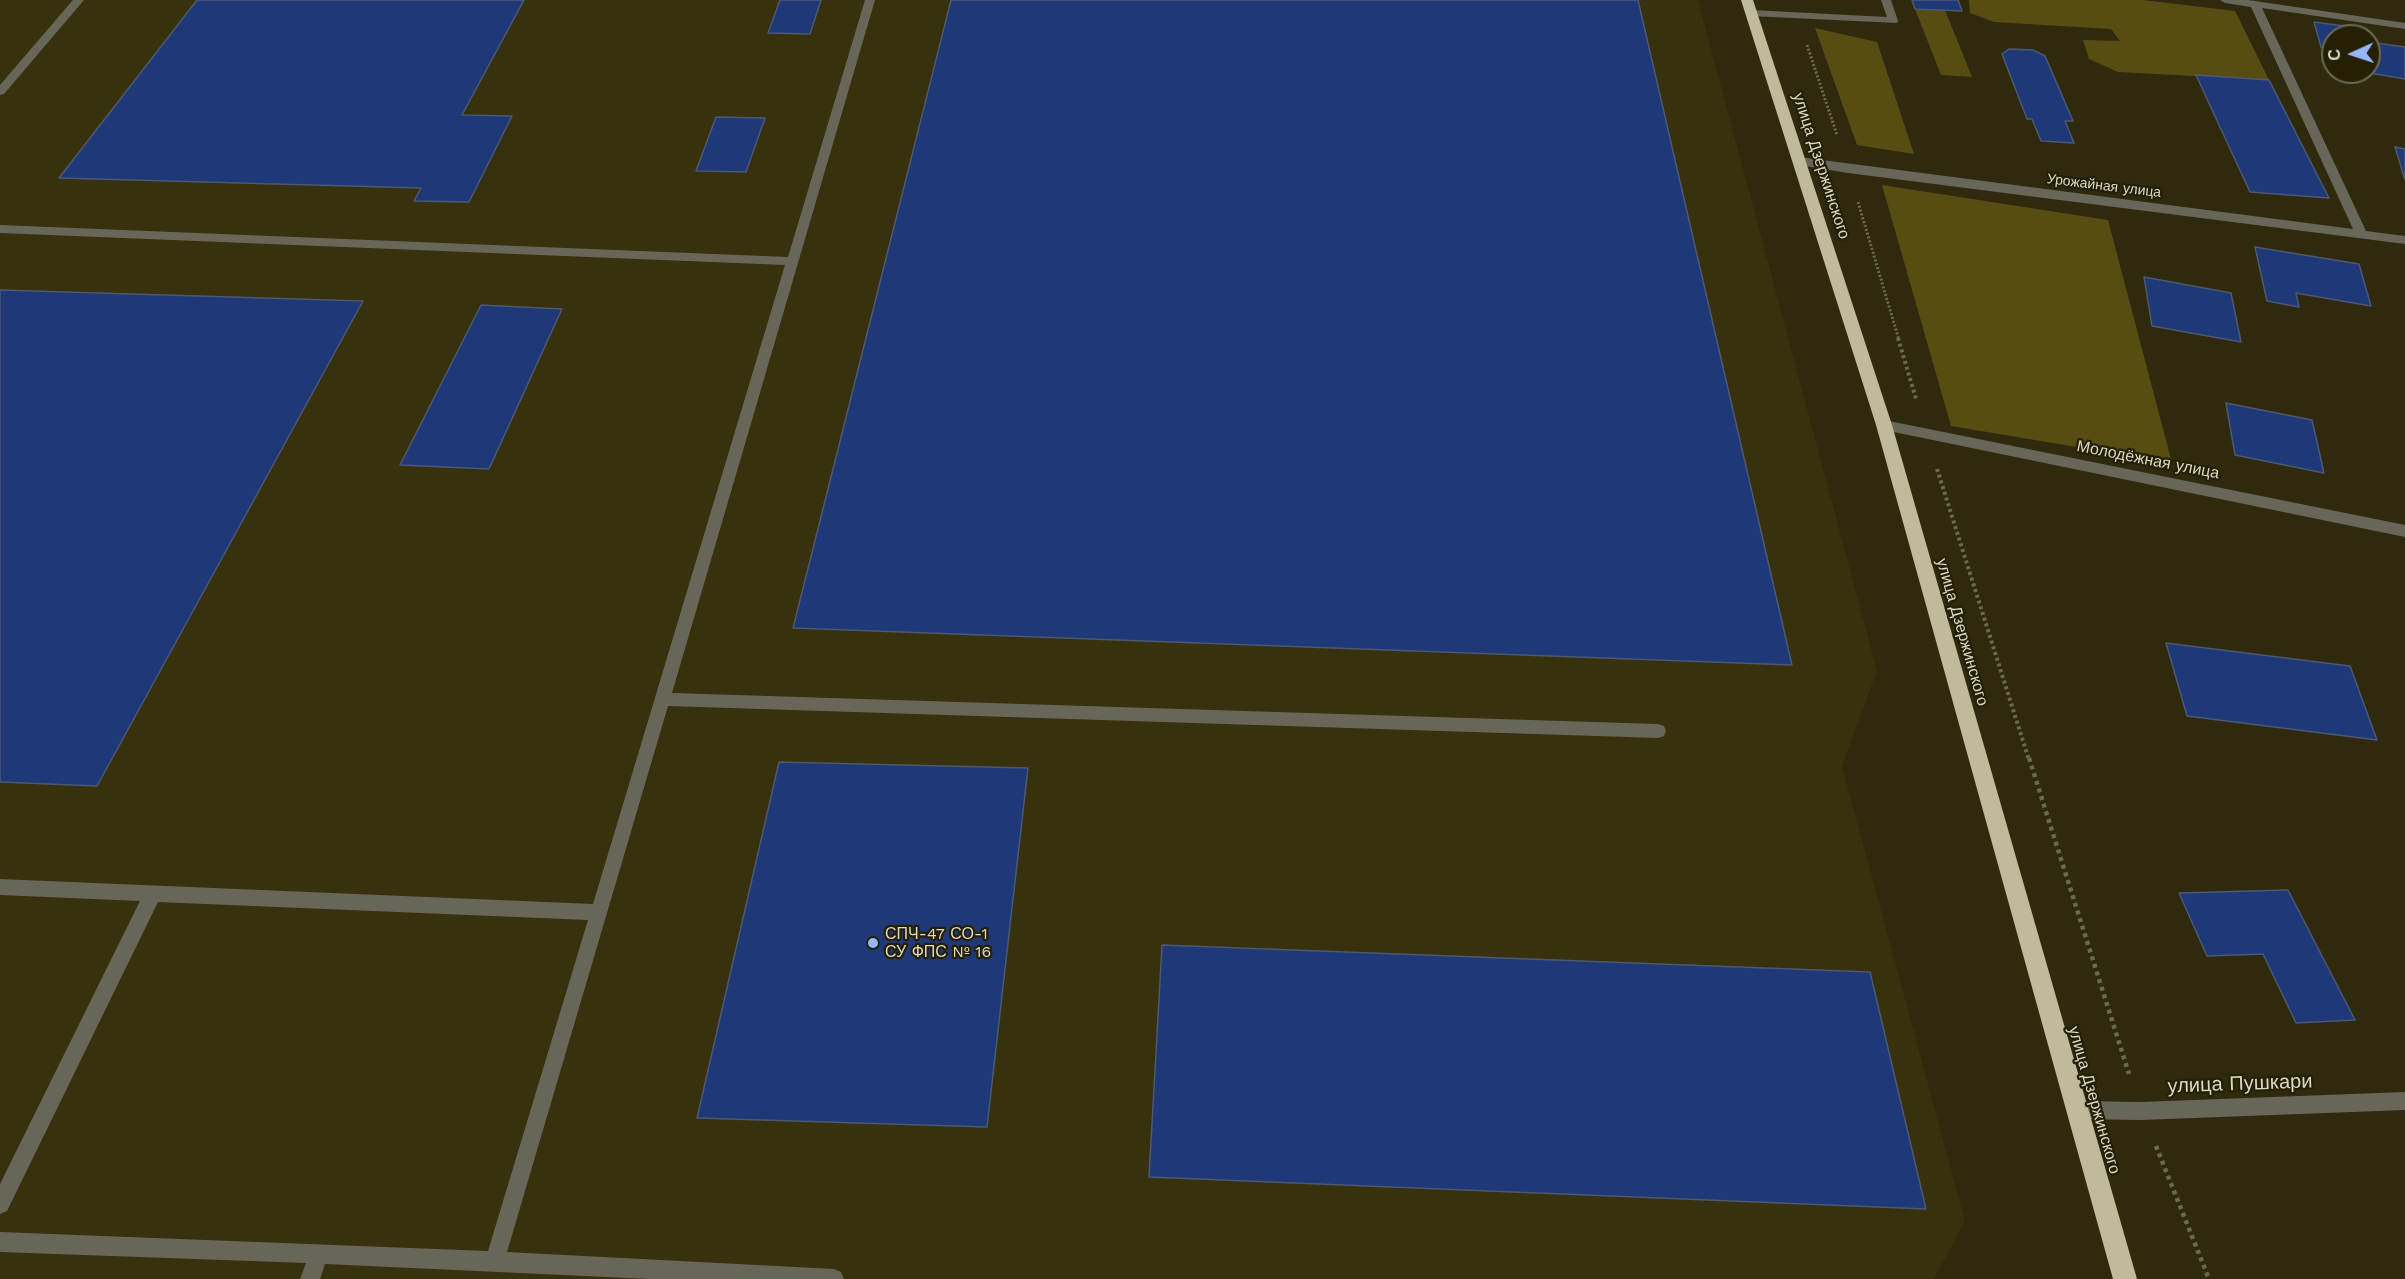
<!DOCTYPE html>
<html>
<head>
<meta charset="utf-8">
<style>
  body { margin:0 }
  #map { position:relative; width:2405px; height:1279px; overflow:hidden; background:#2f2a0e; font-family:"Work Sans",sans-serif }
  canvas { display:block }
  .north { position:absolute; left:2321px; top:24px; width:60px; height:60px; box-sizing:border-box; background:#252005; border:2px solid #6d6953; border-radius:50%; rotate:267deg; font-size:16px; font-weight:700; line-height:24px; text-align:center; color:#dad7c7 }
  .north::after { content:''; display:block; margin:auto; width:21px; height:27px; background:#96b6fd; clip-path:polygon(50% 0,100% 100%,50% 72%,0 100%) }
</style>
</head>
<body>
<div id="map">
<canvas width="2405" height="1279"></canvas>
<div class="north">С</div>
</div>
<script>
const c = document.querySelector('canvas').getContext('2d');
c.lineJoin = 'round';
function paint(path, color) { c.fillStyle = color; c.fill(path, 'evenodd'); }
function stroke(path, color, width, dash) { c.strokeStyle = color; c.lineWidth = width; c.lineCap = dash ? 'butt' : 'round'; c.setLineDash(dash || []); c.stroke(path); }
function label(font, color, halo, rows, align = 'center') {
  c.font = font + ' "Work Sans",sans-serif'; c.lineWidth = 4.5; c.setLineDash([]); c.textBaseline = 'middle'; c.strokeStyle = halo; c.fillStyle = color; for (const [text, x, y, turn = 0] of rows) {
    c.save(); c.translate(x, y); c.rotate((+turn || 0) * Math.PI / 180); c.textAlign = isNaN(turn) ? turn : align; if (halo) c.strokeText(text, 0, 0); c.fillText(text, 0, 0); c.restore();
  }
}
paint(new Path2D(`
  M0,0H1698L1877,671L1842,766L1965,1221L1934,1279H0Z`), '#37310d');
paint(new Path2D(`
  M1969,0H2143L2235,11L2269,80L2118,72L2089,59L2083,40L2120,41L2111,29L1994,22L1970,13Z
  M1915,9L1945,10L1972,77L1941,75Z
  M1815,28L1877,42L1914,154L1857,145Z
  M1882,185L2108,220L2172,463L1951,426Z`), '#574d12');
const building = new Path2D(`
  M197,0H524L462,115L512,116L469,202L414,201L421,188L59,178Z
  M780,0H821L810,34L768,33Z
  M951,0H1638L1792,665L793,628Z
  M1912,0H1958L1962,11L1915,9Z
  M2314,22L2359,28L2362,36H2333V48L2321,47Z
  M2369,42L2405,47V79L2370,73Z
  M2009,49L2033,50L2045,56L2073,121H2065L2074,143L2041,141L2032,119H2027L2002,54Z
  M2196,75L2269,80L2329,198L2250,192Z
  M716,117L765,118L746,172L696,171Z
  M2395,147L2405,149V180Z
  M2255,247L2359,264L2371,306L2296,293L2299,307L2267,301Z
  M2144,277L2231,293L2241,342L2152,326Z
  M0,290L363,301L97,786L0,782Z
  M481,305L562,309L489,469L400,465Z
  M2226,403L2312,420L2324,473L2235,455Z
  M2166,643L2350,666L2377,740L2187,716Z
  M779,762L1028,768L987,1127L697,1118Z
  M2288,890L2355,1020L2296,1023L2263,954L2207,956L2179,893Z
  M1162,945L1870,972L1926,1209L1149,1177Z`);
paint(building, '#1f3878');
stroke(building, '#4d5872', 1.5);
stroke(new Path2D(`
  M1807,45L1837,135
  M1858,202L1899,340`), '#6d6951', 3, [2, 2]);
stroke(new Path2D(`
  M1898,338L1916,399
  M1937,469L2029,760`), '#6d6951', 4, [3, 3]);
stroke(new Path2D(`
  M2029,758L2129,1074
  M2156,1146L2209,1279`), '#6d6951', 4.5, [4, 4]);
paint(new Path2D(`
  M73,0H84L4,94L0,95V85Z
  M865,0H875L672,693L1658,724L1664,726L1666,731L1664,736L1658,738L668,706L507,1252L834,1269L841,1272L844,1279H650L325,1264L320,1279H300L306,1263L0,1252V1232L488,1251L588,920L158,902L7,1211L0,1214V1184L140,901L0,895V879L593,904L785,265L0,233V225L788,257Z
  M1881,0H1891L1898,21L1897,23L1751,16L1746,13L1751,10L1887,17Z
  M2220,0H2248L2405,23V29L2262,8L2366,231L2405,236V244L1848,173L1799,165L1793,161L1799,157L2353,229L2251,7L2225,3Z
  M1884,420L2405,525V537L1884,430L1877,425Z
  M2405,1092V1110L2141,1120L2076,1119L2069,1117L2067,1110L2069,1103L2076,1101L2141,1102Z`), '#686659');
paint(new Path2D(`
  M1741,0H1753L1892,425L2137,1279H2113L1876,425Z`), '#bfba9a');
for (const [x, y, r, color] of [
  [873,943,6,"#96b6fd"]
]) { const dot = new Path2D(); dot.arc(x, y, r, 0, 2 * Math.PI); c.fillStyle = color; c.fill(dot); stroke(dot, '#252005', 2); }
label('14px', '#dad7c7', '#252005', [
  ["Урожайная улица",2104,186,7]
]);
label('16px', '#dad7c7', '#252005', [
  ["улица Дзержинского",1821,166,72],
  ["Молодёжная улица",2148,460,11],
  ["улица Дзержинского",1962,632,74],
  ["улица Дзержинского",2094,1100,74]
]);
label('16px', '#dad7c7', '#252005', [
  ["СПЧ-47 СО-1",885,934],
  ["СУ ФПС № 16",885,952]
], 'left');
label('20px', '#dad7c7', '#252005', [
  ["улица Пушкари",2240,1084,-2]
]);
</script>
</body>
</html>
